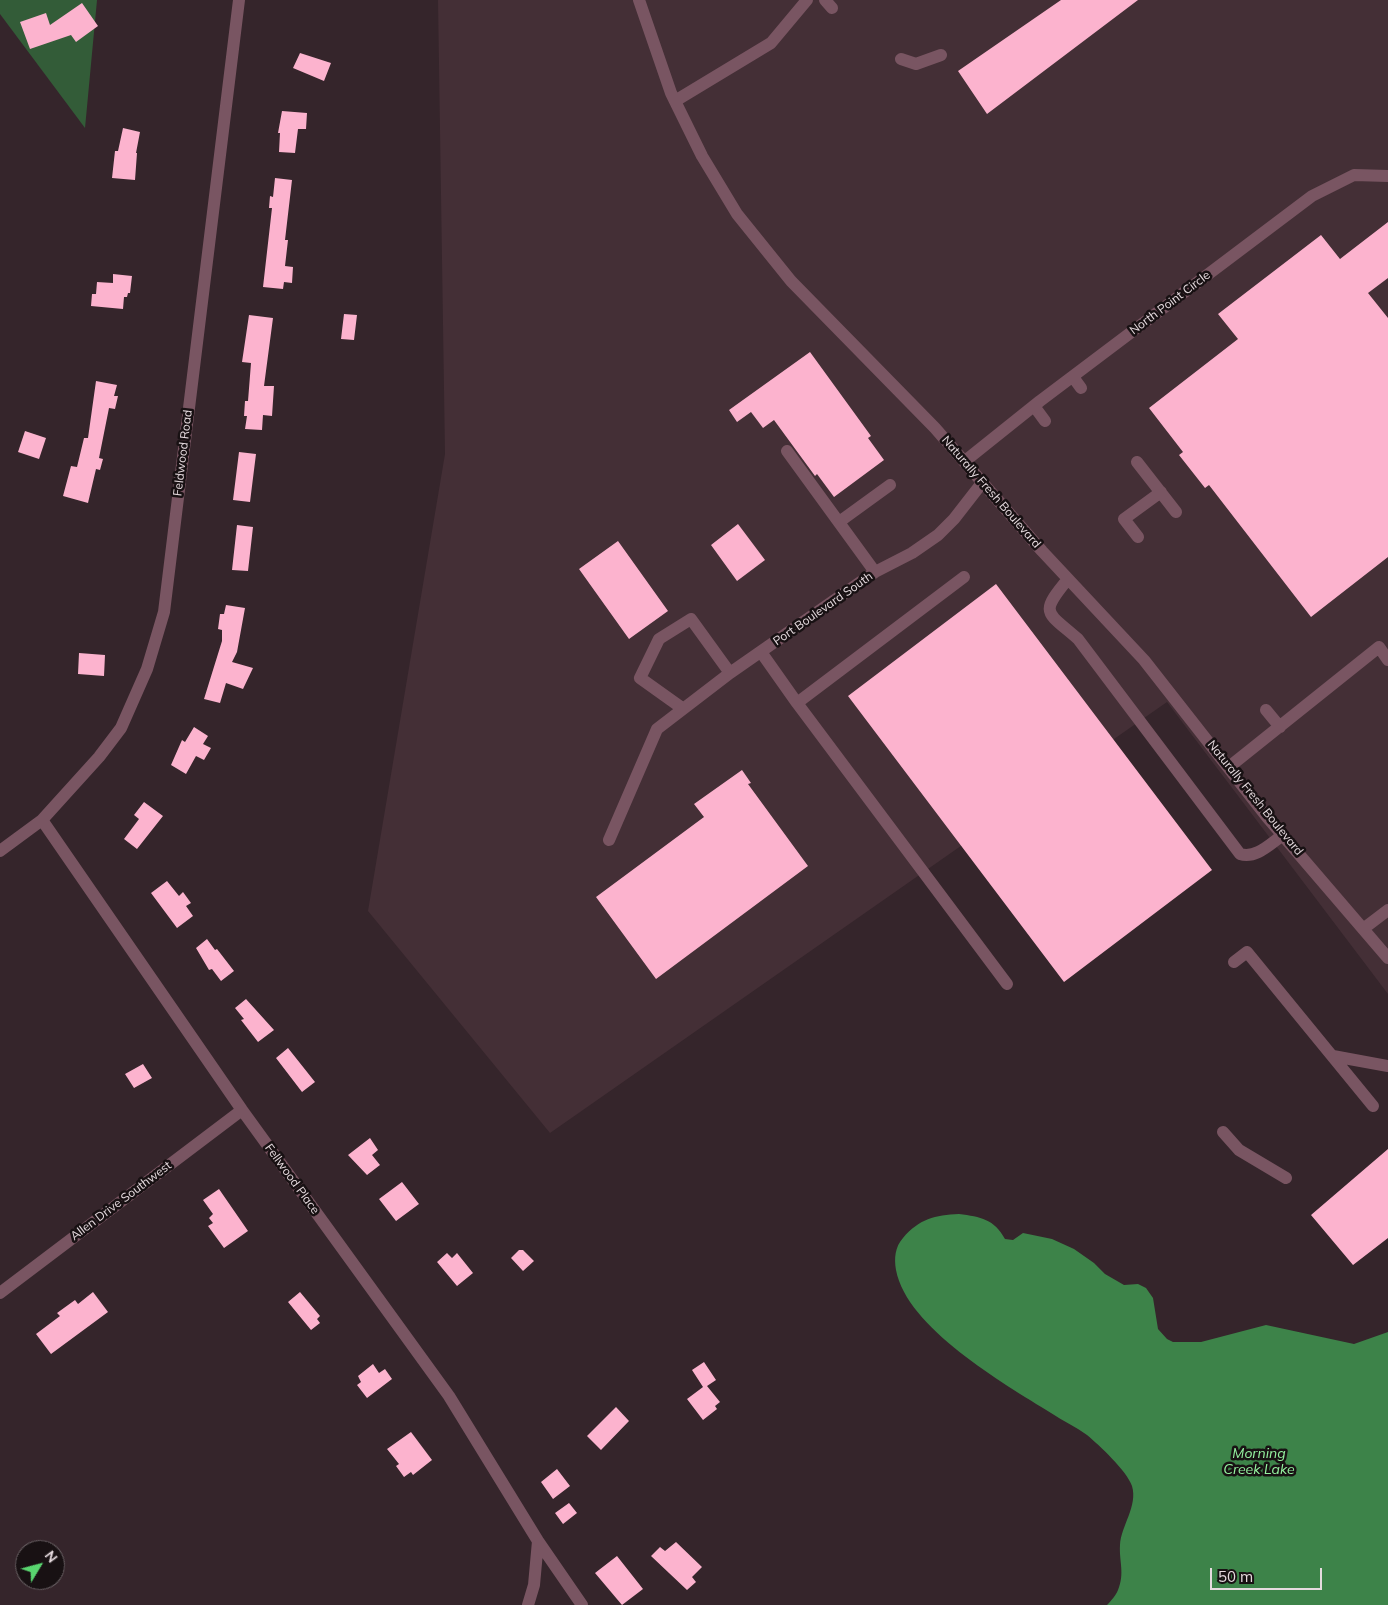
<!DOCTYPE html>
<html>
<head>
<meta charset="utf-8">
<style>
  body { margin:0 }
  #map { position:relative; width:1388px; height:1605px; overflow:hidden; background:#35252b; font-family:Mulish,sans-serif }
  canvas { display:block }
  .north { position:absolute; left:15px; top:1540px; width:50px; height:50px; box-sizing:border-box; background:#181113; border:1px solid #6a6265; border-radius:50%; rotate:53deg; font-size:14px; font-weight:700; line-height:20px; text-align:center; color:#e6dbdf }
  .north::after { content:''; display:block; margin:auto; width:18px; height:22px; background:#59d56f; clip-path:polygon(50% 0,100% 100%,50% 72%,0 100%) }
  .scale { position:absolute; left:1210px; top:1568px; width:112px; height:22px; box-sizing:border-box; border:2px solid #e6dbdf; border-top:0; padding-left:6px; font-size:15px; line-height:18px; white-space:nowrap; color:#e6dbdf; -webkit-text-stroke:4px #181113; paint-order:stroke }
</style>
</head>
<body>
<div id="map">
<canvas width="1388" height="1605"></canvas>
<div class="north">N</div>
<div class="scale">50 m</div>
</div>
<script>
const c = document.querySelector('canvas').getContext('2d');
c.lineJoin = 'round';
function paint(path, color) { c.fillStyle = color; c.fill(path, 'evenodd'); }
function stroke(path, color, width, dash) { c.strokeStyle = color; c.lineWidth = width; c.lineCap = dash ? 'butt' : 'round'; c.setLineDash(dash || []); c.stroke(path); }
function label(font, color, halo, rows, align = 'center') {
  c.font = font + ' Mulish,sans-serif'; c.lineWidth = 5; c.setLineDash([]); c.textBaseline = 'middle'; c.strokeStyle = halo; c.fillStyle = color; for (const [text, x, y, turn = 0] of rows) {
    c.save(); c.translate(x, y); c.rotate((+turn || 0) * Math.PI / 180); c.textAlign = isNaN(turn) ? turn : align; if (halo) c.strokeText(text, 0, 0); c.fillText(text, 0, 0); c.restore();
  }
}
paint(new Path2D(`
  M438,0H1388V994L1167,702L550,1133L368,911L445,454Z`), '#442f36');
paint(new Path2D(`
  M0,0H97L85,128L0,14Z`), '#335c38');
paint(new Path2D(`
  M959,1214C981,1217 994,1219 1005,1239L1013,1240L1023,1233L1052,1239L1074,1249L1094,1263L1105,1274L1124,1285L1138,1284L1146,1288L1153,1298L1158,1329L1167,1339L1173,1342H1201L1266,1325L1354,1344L1388,1332V1605H1107C1111,1601 1116,1595 1118,1590C1125,1573 1119,1562 1120,1545C1121,1526 1138,1506 1132,1486C1127,1471 1099,1445 1087,1435C1076,1427 1063,1421 1051,1413C1003,1383 907,1328 896,1270C894,1258 895,1247 903,1238C919,1219 935,1215 959,1214Z`), '#3d8349');
paint(new Path2D(`
  M1061,0H1138L987,114L958,71Z
  M82,3L98,26L76,42L71,35L30,49L20,22L46,13L50,25Z
  M300,53L331,63L324,81L293,68Z
  M282,111L307,113L306,129H298L295,153L279,152L280,133H278Z
  M123,128L140,132L136,153H137L135,180L112,178L115,151H118Z
  M275,178L292,180L285,240H288L285,266L293,267L292,283L284,282L283,289L263,287L272,208H269L270,196L273,197Z
  M1388,222V278L1368,293L1388,318V557L1311,617L1209,485L1205,488L1179,455L1183,452L1149,408L1238,339L1218,314L1321,235L1340,259Z
  M113,274L132,276L130,293H128L127,297H124L123,309L91,306L92,294H96L97,282L113,283Z
  M344,314L357,315L354,340L341,339Z
  M249,315L273,318L264,386H274L272,416L263,415L262,430L245,429L247,416H244L245,401H248L251,363L242,362Z
  M810,352L871,436L868,438L884,460L834,497L817,474L815,476L774,420L763,428L751,412L737,422L729,410Z
  M96,381L117,385L114,396H118L115,409L109,408L99,458L103,459L100,470L96,469L88,503L63,496L71,466L77,467L84,438H88Z
  M25,431L46,438L39,459L18,452Z
  M239,452L256,454L250,502L233,500Z
  M738,524L765,560L737,581L711,545Z
  M237,525L253,527L248,571L232,570Z
  M618,541L668,611L629,639L579,569Z
  M996,584L1212,870L1064,982L848,696Z
  M226,605L245,608L237,652L232,662L253,668L243,689L226,683L220,703L204,699L222,641V630L218,629L220,614H224Z
  M79,653L105,655L104,676L78,674Z
  M194,727L208,736L203,744L211,748L204,760L196,756L186,774L171,765L182,740L185,742Z
  M742,770L751,783L748,784L808,866L656,979L596,897L704,817L694,804Z
  M144,802L163,816L137,849L124,839L139,819L134,815Z
  M167,881L179,896L183,892L191,903L186,906L193,916L177,928L151,893Z
  M207,939L215,950L217,949L234,971L221,981L212,969L209,970L196,948Z
  M246,999L274,1030L258,1042L241,1020L244,1019L235,1008Z
  M288,1048L315,1082L302,1092L276,1058Z
  M143,1064L152,1078L134,1088L125,1074Z
  M370,1138L378,1150L372,1155L380,1165L367,1175L348,1155Z
  M1388,1149V1238L1353,1265L1311,1215Z
  M402,1182L419,1204L396,1221L379,1199Z
  M219,1189L248,1231L224,1248L208,1226L213,1223L209,1218L213,1214L203,1200Z
  M519,1250H523L534,1261L523,1271L511,1258Z
  M447,1253L452,1258L457,1253L473,1273L457,1286L437,1262Z
  M93,1292L108,1312L51,1354L36,1334L60,1316L57,1313L75,1300L78,1304Z
  M300,1292L320,1316L317,1319L320,1323L311,1330L288,1302Z
  M704,1362L716,1380L707,1386L720,1402L715,1406L717,1409L703,1420L687,1399L703,1387L692,1370Z
  M373,1364L379,1373L385,1369L392,1379L367,1398L357,1385L361,1382L358,1376Z
  M616,1407L629,1421L601,1450L587,1436Z
  M411,1432L432,1460L413,1475L411,1472L404,1477L396,1466L399,1464L387,1449Z
  M557,1469L570,1486L553,1499L541,1482Z
  M569,1503L577,1513L563,1524L555,1513Z
  M676,1542L702,1567L692,1577L696,1582L687,1590L651,1556L660,1547L665,1551Z
  M617,1556L643,1589L622,1605L595,1573Z`), '#fcb3ce');
stroke(new Path2D(`
  M639,0L671,93L702,156L737,214L791,281L935,428L1042,551L1144,660L1267,817L1388,958
  M825,0L832,8
  M901,59L916,64L941,55
  M675,101L771,43L807,0
  M1073,377L1081,388
  M1034,406L1045,421
  M787,451L875,572
  M965,461L1040,401L1312,196L1354,175L1388,176
  M1137,462L1176,512
  M839,522L890,485
  M1138,537L1124,519L1161,492
  M1068,579C1039,614 1046,611 1078,639L1240,854C1256,859 1270,844 1283,835
  M761,652L797,703L964,577
  M797,703L1007,984
  M682,708L640,678L659,639L691,619L730,673
  M1266,710L1280,727
  M1229,767L1379,647L1388,660
  M42,820L242,1110L449,1396L538,1541L582,1605
  M609,840L657,729L730,673L875,572L912,553L938,535L954,519L982,483
  M0,851L42,820L99,757L121,728L147,669L164,612L239,0
  M1363,929L1388,910
  M1234,962L1247,952L1373,1106
  M1333,1056L1388,1066
  M1223,1132L1239,1150L1286,1178
  M0,1293L242,1110
  M528,1605L534,1585L538,1541`), '#795562', 12);
label('12px', '#e6dbdf', '#181113', [
  ["North Point Circle",1170,303,-37],
  ["Feldwood Road",183,453,-83],
  ["Naturally Fresh Boulevard",991,492,49],
  ["Port Boulevard South",823,609,-35],
  ["Naturally Fresh Boulevard",1255,798,51],
  ["Fellwood Place",292,1179,54],
  ["Allen Drive Southwest",121,1201,-37]
]);
label('italic 14px', '#95f3a0', '#181113', [
  ["Morning",1259,1454],
  ["Creek Lake",1259,1470]
]);
</script>
</body>
</html>
